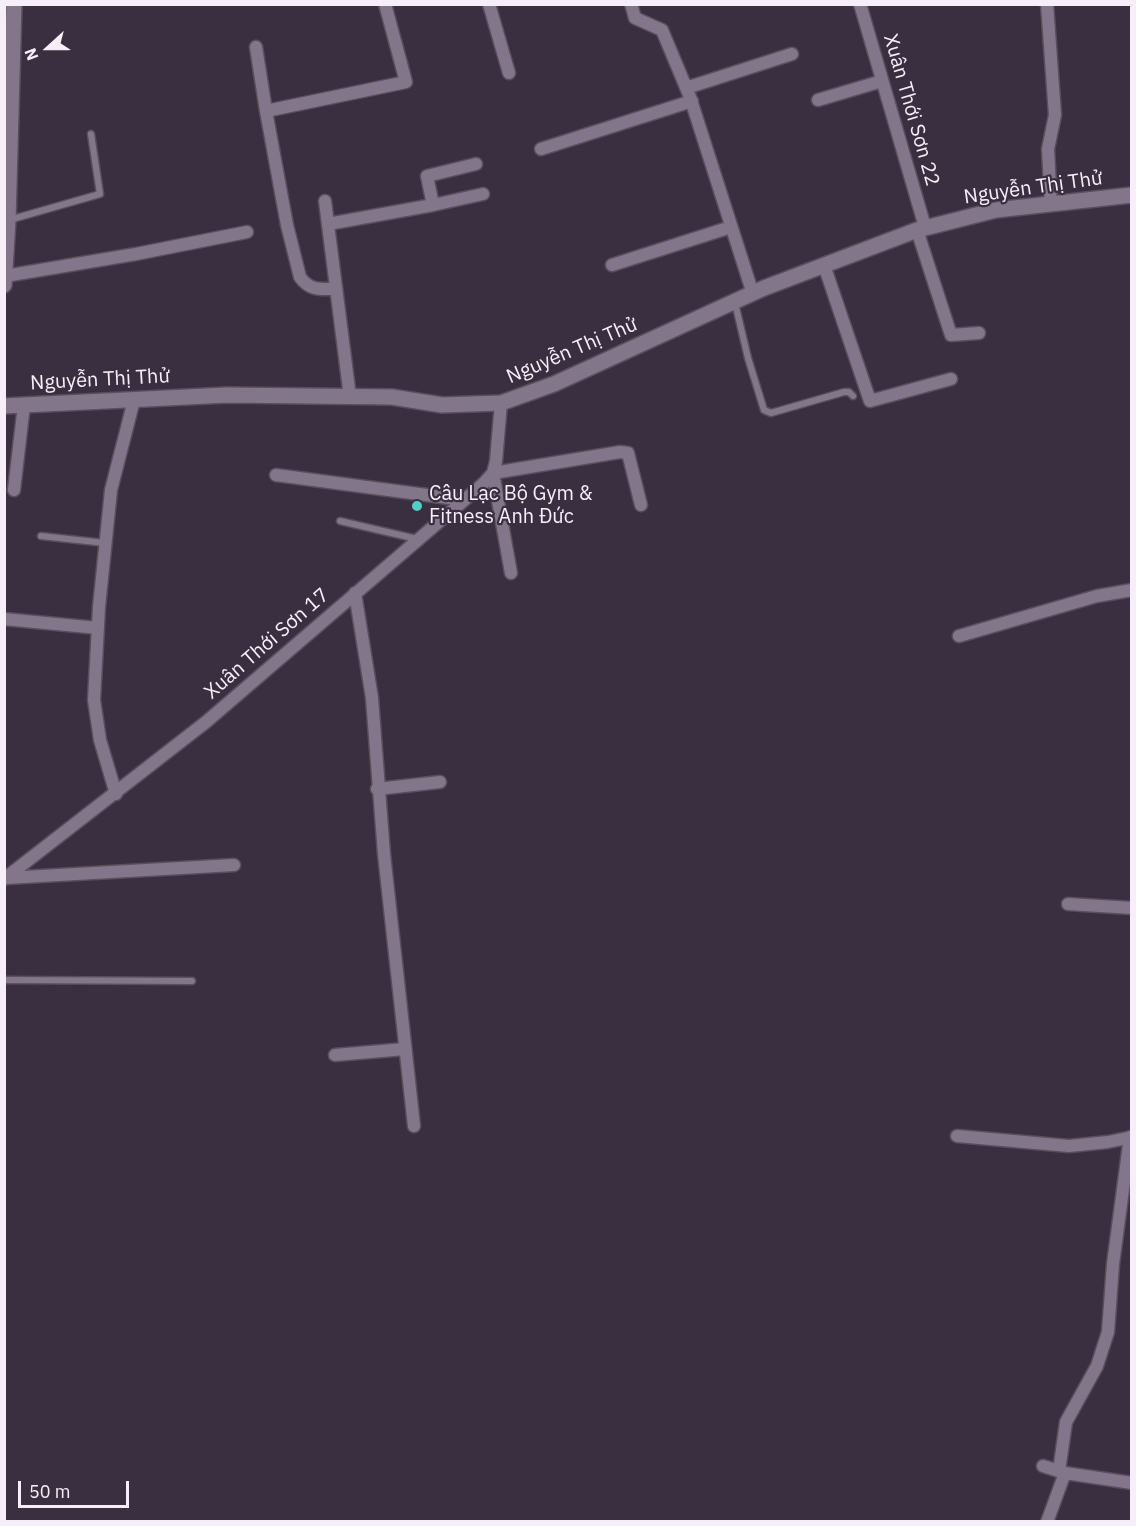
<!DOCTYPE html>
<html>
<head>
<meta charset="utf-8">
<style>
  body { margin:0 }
  #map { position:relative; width:1136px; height:1526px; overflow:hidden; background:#3a2f40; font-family:"IBM Plex Sans",sans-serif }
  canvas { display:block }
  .frame { position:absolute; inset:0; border:6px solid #f6effa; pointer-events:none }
  .north { position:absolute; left:18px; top:18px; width:60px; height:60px; -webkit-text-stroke:4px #3a2f40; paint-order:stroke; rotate:249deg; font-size:16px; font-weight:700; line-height:24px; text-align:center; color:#f6effa }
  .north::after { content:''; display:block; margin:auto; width:21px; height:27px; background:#f6effa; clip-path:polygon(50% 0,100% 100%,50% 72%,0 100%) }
  .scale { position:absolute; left:18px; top:1481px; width:111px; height:27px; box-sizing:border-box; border:3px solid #f6effa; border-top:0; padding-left:8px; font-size:18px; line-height:21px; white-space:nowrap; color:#f6effa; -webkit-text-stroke:4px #3a2f40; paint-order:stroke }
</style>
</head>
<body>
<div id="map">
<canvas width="1136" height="1526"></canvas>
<div class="frame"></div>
<div class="north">N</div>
<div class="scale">50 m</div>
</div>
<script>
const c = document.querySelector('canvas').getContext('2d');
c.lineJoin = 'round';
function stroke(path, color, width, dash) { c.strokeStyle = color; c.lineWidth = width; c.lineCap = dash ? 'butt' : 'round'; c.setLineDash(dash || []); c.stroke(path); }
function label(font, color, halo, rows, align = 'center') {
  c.font = font + ' "IBM Plex Sans",sans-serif'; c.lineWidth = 4.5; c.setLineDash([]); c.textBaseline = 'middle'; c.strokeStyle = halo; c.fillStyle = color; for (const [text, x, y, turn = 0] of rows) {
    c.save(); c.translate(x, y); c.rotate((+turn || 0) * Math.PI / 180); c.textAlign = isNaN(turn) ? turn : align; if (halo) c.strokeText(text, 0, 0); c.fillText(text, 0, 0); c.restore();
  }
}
const service = new Path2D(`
  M9,220L100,194L91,134
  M735,303L748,358L764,410L771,413L844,392H849L853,396
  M340,521L417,539
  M41,536L105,543
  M4,980L192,981`);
const minor = new Path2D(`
  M489,4L509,73
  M631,4L635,18L662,30L690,97L753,294
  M860,4L925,227
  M1047,4L1055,115L1048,149L1051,205
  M256,47L266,111
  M686,88L792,54
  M818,100L882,81
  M541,149L692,101
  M325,201L350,397
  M433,205L483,194
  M328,224L433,205L427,176L476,164
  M917,230L951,335L979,333
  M612,265L731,227
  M824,265L870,401L951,379
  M5,276L136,254L247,232
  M336,289C320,289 310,291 300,277L287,225L266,111L406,82L385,4
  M276,475L464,500
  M14,490L24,405
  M511,573L493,473L620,452L628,453L641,505
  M355,593L372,698L384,854L414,1126
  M4,619L98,628
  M959,636L1097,596L1132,590
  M377,789L440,782
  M116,794L100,740L94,700L99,607L111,490L134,400
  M6,878L234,865
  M4,879L206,722L483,484L493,473L496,461L501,403
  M1068,904L1132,908
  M335,1055L405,1049
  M957,1136L1069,1146L1108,1142L1132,1137
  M1043,1466L1065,1473L1132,1483
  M1059,1471L1066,1422L1097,1366L1108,1332L1113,1264L1130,1137
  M1047,1522L1065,1473`);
const tertiary = new Path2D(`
  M4,285L8,220L14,4
  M4,406L227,395L392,397L442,405L501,403L554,384L764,288L917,230L996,210L1132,195`);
stroke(service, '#584e5d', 9);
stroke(minor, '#584e5d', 15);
stroke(tertiary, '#584e5d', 18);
stroke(service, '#84768a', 6);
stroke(minor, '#84768a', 12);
stroke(tertiary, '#84768a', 15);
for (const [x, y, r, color] of [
  [417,506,6,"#55cdc6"]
]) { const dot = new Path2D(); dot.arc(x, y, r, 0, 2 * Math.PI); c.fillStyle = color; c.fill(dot); stroke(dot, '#3a2f40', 2); }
label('20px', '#f6effa', '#3a2f40', [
  ["Xuân Thới Sơn 22",911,110,74],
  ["Nguyễn Thị Thử",1033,188,-8],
  ["Nguyễn Thị Thử",572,351,-23],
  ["Nguyễn Thị Thử",100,380,-3],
  ["Xuân Thới Sơn 17",267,644,-41]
]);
label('20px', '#f6effa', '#3a2f40', [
  ["Câu Lạc Bộ Gym &",429,494],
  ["Fitness Anh Đức",429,517]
], 'left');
</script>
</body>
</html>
